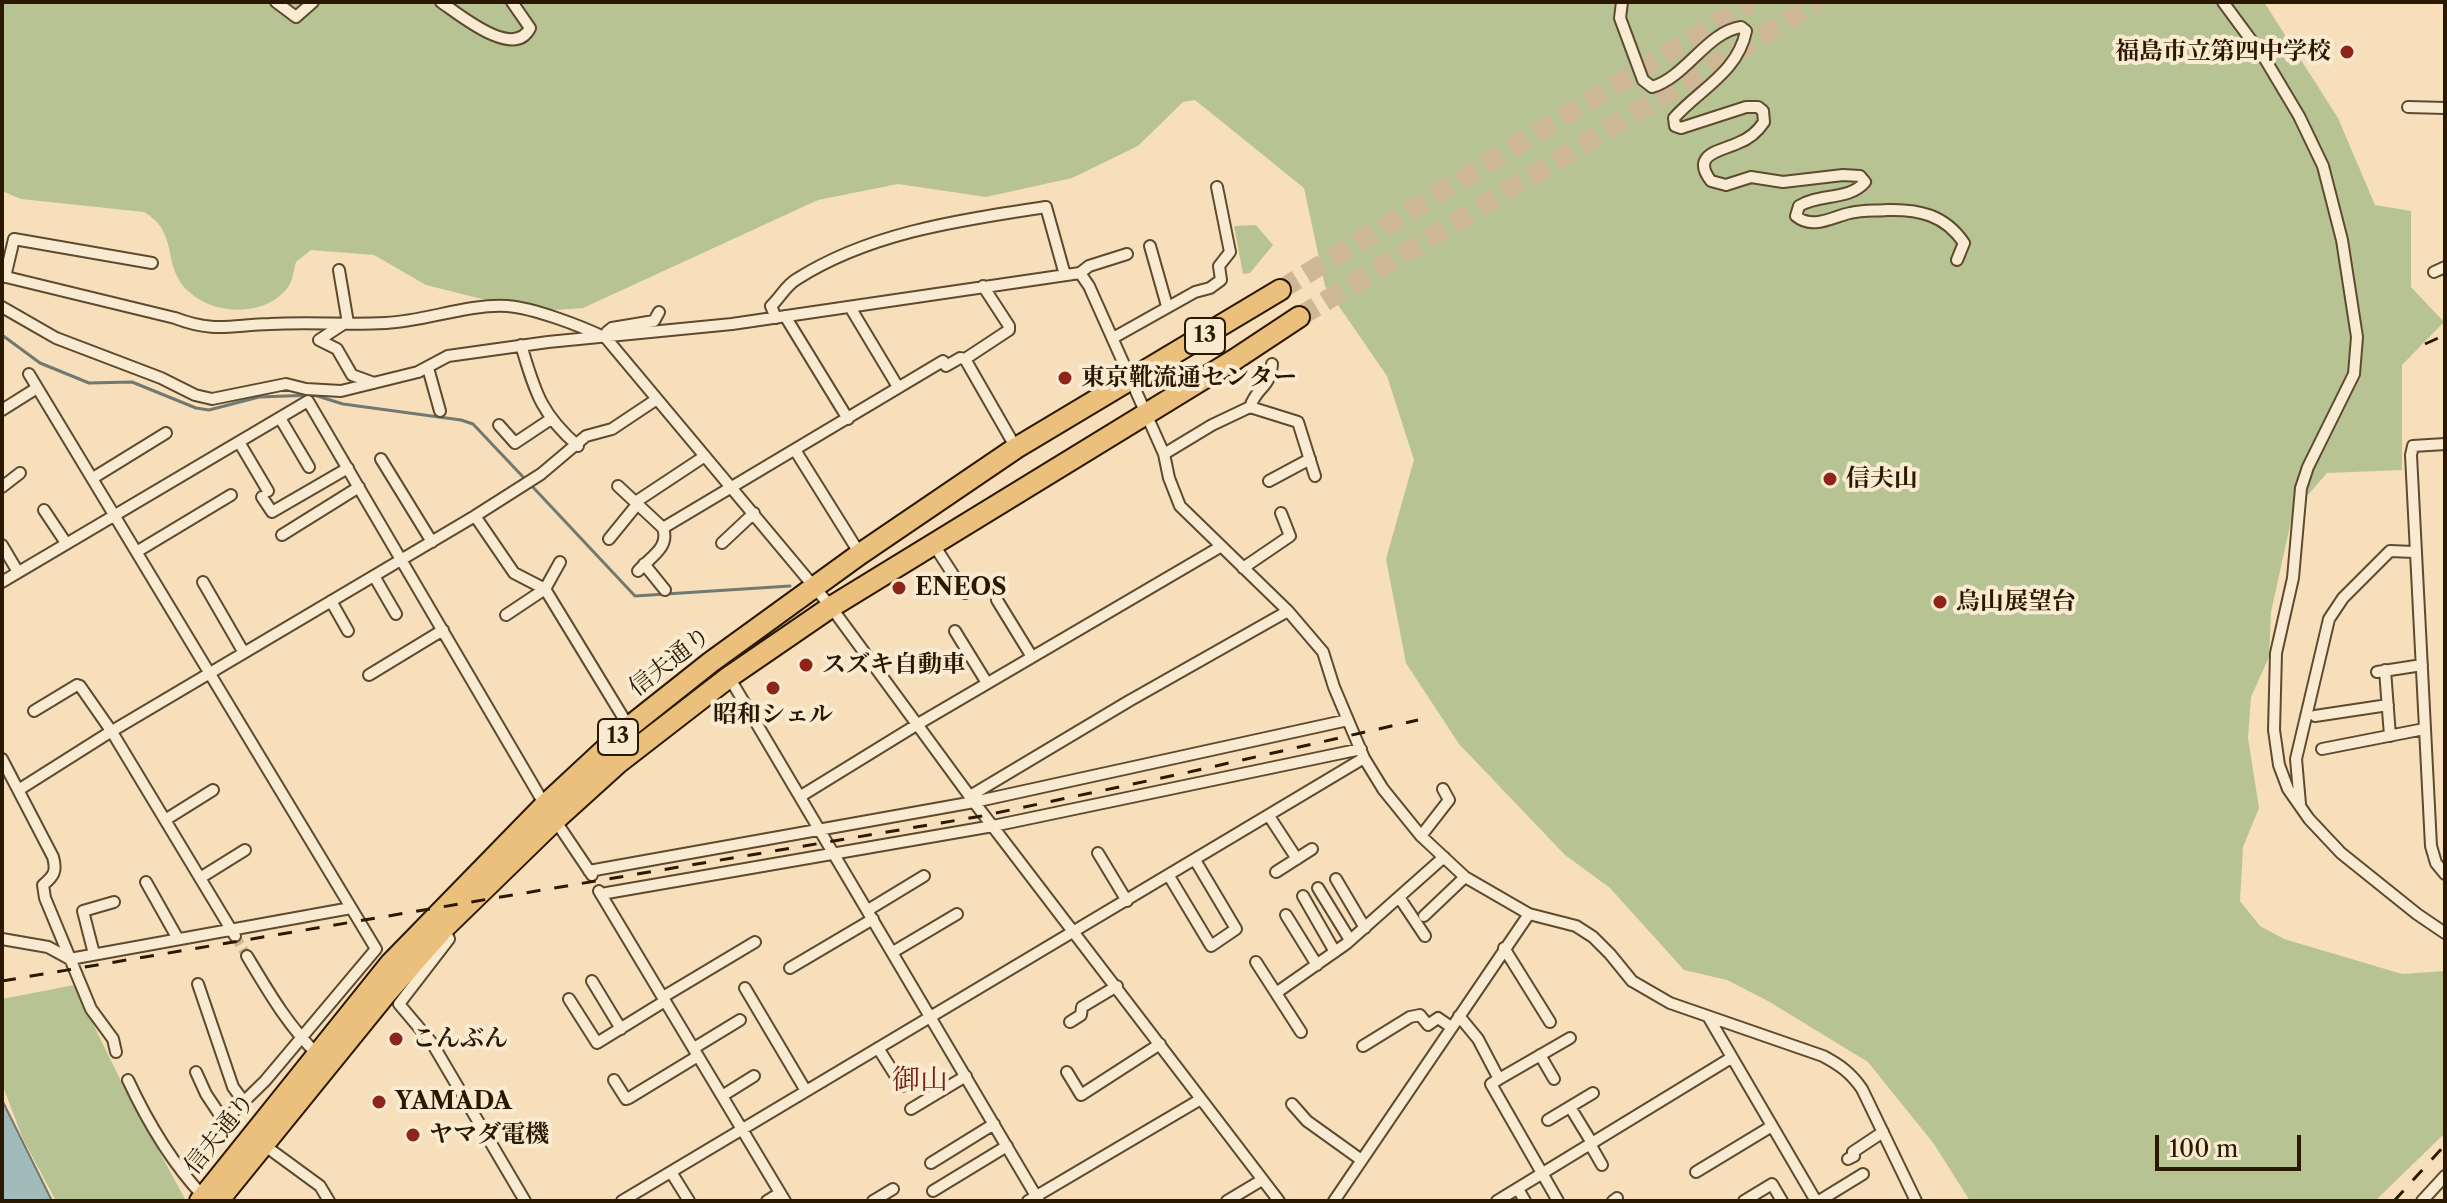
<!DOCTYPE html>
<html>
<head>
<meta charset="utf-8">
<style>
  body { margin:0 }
  #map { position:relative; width:2447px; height:1203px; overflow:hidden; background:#f6dfba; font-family:"Libre Caslon Text",serif }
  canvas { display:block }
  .frame { position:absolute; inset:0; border:4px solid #2a1801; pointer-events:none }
  .scale { position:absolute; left:2155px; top:1135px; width:146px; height:36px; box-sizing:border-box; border:4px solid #2a1801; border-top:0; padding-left:10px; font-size:24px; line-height:28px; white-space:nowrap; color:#2a1801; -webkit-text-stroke:6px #f9ead2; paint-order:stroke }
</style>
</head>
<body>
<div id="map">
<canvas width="2447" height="1203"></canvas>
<div class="frame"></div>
<div class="scale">100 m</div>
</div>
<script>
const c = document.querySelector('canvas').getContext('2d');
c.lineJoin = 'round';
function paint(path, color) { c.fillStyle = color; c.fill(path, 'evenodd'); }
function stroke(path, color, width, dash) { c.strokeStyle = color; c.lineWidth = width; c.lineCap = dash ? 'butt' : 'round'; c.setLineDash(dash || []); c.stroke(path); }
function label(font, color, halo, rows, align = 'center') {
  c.font = font + ' "Libre Caslon Text","Noto Serif JP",serif'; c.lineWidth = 8; c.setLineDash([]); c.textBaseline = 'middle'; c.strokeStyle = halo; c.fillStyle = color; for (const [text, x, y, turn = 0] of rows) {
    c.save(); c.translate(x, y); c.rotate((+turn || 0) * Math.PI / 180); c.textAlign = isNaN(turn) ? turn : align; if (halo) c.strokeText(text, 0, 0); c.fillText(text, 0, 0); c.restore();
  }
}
paint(new Path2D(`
  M2,2H2264L2338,118L2375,205L2411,211V287L2444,322L2402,365V470L2327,473L2293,512L2271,612L2269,657L2251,697L2248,738L2259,808L2243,847L2240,901L2260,926L2284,939L2402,974L2445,971V1133L2375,1201H1970L1934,1144L1868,1062L1768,1001L1727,980L1684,970L1610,888L1565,855L1459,744L1406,663L1386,559L1414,460L1387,376L1325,286L1304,188L1195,100L1183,102L1138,146L1072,178L986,197L898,184L818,200L583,308L556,310L482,299L426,285L374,255L311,250L296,262C293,272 293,283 285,291C261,317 213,315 188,291C161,265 180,233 144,212L21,199L2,191Z
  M1256,225L1273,245L1250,273L1243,274L1234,226Z
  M74,985L121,1081L185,1199L183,1201H56L23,1139L2,1084V999Z`), '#b8c393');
const water = new Path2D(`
  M2,1100L52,1201H2Z`);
paint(water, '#a1baba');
stroke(water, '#717970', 2);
stroke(new Path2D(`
  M2,335L40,363L89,383L132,382L196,408L209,410L259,397L314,395L343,404L461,420L473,424L525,479
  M530,484L635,596L790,586`), '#717970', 3);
stroke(new Path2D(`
  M235,936L247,956`), '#cdb795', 10, [10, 5]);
stroke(new Path2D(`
  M1280,290L1751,2
  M1299,317L1818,2`), '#cdb795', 20, [20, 10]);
const street = new Path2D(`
  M276,2L296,17L313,2
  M441,2C460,15 514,60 530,28L512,2
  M1622,2L1620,18L1643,80L1652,87C1686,77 1707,32 1741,27L1746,31C1738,72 1700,89 1674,118L1675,126L1681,128L1746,107H1758L1763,111L1764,122C1758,131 1749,139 1738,143C1721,151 1690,154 1711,181L1726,185L1751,177L1783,182L1843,175L1860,176L1865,182C1849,201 1819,193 1799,206L1796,216C1813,230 1832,217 1850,213C1862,210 1875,211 1887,210C1919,209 1945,215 1964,243L1957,260
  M2223,2L2265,59L2299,116L2323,166L2342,240L2357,337L2354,374L2308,467L2301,488L2293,578L2276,653L2274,730L2279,765L2288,789L2309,819L2341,853L2417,914L2445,933
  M2408,107L2445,108
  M1150,246L1167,306
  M339,270L348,323
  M2434,272L2445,267
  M1080,273L1089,286L1164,454L1169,478L1180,506L1288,611L1323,652L1334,687L1364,758L1383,789L1421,836L1465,877L1529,914L1576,926L1593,937L1610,954L1632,981L1670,1003L1823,1056C1840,1065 1851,1073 1862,1089L1916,1201
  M2,276L175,318C214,333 231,325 270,324C309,322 348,325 386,323C427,321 466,304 507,306C534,308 581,326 606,338L831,607L974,802L1279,1201
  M5,277L14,239L152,263
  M2,307L56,338L161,378L195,395L212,399L286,384L306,389L341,391L418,372L448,356L548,342L732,324L1080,273L1089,266L1127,254
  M850,307L898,387
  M785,316L848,419
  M776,318L771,306C780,298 786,285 797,279C871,232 961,220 1046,207L1065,275
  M345,323L319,340L337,349L352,375L374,383
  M606,338L607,332L612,328L654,321L659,312
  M1113,338L1195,292L1210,288L1221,280L1219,266L1230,252L1217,187
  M521,345C535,391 540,413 578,446
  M965,359L1016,448
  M428,368L440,411
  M29,374L376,949L265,1081L224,1121L206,1094L196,1072
  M1250,407C1257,386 1270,389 1272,364
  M2,410L37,388
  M280,418L309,467
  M499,425L515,443L551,419
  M239,442L268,491
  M2445,444L2413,446L2411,455L2431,846L2436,863L2445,874
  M795,450L860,554
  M1164,454L1212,425L1250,407L1298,422L1315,476
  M381,459L432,542
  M93,478L166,433
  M1269,481L1310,459
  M618,486L663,528C670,548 650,557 638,571
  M2,487L20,473
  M262,497L272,512L348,468
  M44,510L66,543
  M475,516L514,573L545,589
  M663,528L943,361L946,366L960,358L965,359L1009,330V326L983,286
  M282,535L359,487
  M609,539L635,507L637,501L705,456
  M722,543L754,513
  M2,545L18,572
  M934,545L965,593
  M138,551L231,495
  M560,562L545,589L629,727
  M644,564L665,590
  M1243,568L1290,536L1281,513
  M374,576L396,614
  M2,582L308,401L546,807
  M203,582L244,653
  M997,600L1032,657
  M331,601L348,631
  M506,615L545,589
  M955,631L987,683
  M2385,670L2390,736
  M2377,672L2422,665
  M369,675L443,630
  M729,677L1039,1201
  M34,711L77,685L80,686L112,732L235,936
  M2315,716L2388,705
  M2322,749L2424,729
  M2,759L53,857C57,871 54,876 43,885L45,898L91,1009L113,1039L116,1052
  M20,789L107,734L475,516L541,474L586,436L612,429L657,399
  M801,796L918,724L1220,547
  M970,796L1129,701L1288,611
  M2300,804L2296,759L2329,619L2343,598L2390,551L2414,552
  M1269,816L1297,859
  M165,820L213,790
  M555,820L592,875
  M1421,836L1449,800L1443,789
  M1098,853L1127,901
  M589,871L974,802L1348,720
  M1276,872L1312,849
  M1169,876L1211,946L1236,929L1195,860
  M200,878L245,850
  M1336,879L1365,928
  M146,882L178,939
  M1318,888L1350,940
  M599,891L785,1201
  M601,894L993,826L1361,749
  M1303,896L1335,952
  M1399,897L1425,936
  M868,910L924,876
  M1286,915L1317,965
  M1424,916L1465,877
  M444,928L449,939L399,1004L432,1043L525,1201
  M2,939L48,947L70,959L351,908
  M1504,948L1550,1022
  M893,952L957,914
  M94,954L83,911L114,902
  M247,956C268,991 288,1026 318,1055
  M1256,962L1301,1032
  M790,968L873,919
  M592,981L621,1029
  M198,984L233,1087L244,1102
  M745,988L806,1091
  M1276,993L1346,944L1444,857
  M663,997L755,942
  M569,999L597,1043L665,1001
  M1459,1016L1478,1039L1499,1079L1491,1084L1558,1201
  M1709,1018L1816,1201
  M1070,1022L1081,1015L1082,1007L1117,986
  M1363,1046L1410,1017L1420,1015L1428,1025L1438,1018L1451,1027
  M694,1048L740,1020
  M878,1048L902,1086
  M1540,1055L1554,1079
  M1067,1072L1081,1095L1160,1044
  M1499,1079L1570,1038
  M128,1080C148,1123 171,1162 203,1196
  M614,1080L626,1099L629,1098L698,1056
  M722,1096L754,1076
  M1292,1104L1307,1121L1360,1159
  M1570,1107L1592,1143
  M911,1109L966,1076
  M1548,1120L1593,1093
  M1590,1144L1602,1165
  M264,1145L320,1186L329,1201
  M1848,1159L1854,1156L1853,1152L1883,1132
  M931,1163L994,1124
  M671,1172L689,1201
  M1696,1172L1772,1126
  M1518,1189L1525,1201
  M933,1191L1007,1146
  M622,1201L1364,758
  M767,1201L780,1193
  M873,1201L893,1189
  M1028,1201L1201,1099
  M1227,1201L1262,1180
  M1334,1201L1529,914
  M1497,1201L1731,1058
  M1613,1201L1617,1198
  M1744,1201L1772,1184L1782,1201
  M1819,1201L1863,1174
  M2422,1201L2445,1176`);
const highway = new Path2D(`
  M200,1201L390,964L545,805L629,727L711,662L860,554L1016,448L1280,290
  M218,1201L385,995L444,928L555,820L618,763L729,677L831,607L1234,360L1299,317`);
stroke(street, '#5d4a2f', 14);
stroke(highway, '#2a1801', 24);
stroke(street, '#f9ead2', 10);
stroke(highway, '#ebc07d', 20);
stroke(new Path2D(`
  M2425,344L2445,335
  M2,981L982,816L1185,773L1418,720
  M2394,1201L2445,1145`), '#2a1801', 3, [14, 14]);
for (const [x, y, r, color] of [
  [2347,52,8,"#8f2418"],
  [1065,378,8,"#8f2418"],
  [1830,479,8,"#8f2418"],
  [899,588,8,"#8f2418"],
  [1940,602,8,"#8f2418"],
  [806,665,8,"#8f2418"],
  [773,688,8,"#8f2418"],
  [396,1039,8,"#8f2418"],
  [379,1102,8,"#8f2418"],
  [413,1135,8,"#8f2418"]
]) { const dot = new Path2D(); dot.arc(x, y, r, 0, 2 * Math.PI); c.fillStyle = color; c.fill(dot); stroke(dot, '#f9ead2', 3); }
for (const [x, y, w] of [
  [1205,336,40],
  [618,737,40]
]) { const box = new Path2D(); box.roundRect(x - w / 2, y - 18, w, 36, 6); c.fillStyle = '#f9ead2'; c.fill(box); stroke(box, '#2a1801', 2); }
label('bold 22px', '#2a1801', null, [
  ["13",1205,336],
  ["13",618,737]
]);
label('bold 24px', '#2a1801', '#f9ead2', [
  ["福島市立第四中学校",2331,52,"right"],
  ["東京靴流通センター",1081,378],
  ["信夫山",1846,479],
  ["ENEOS",915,588],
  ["烏山展望台",1956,602],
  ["スズキ自動車",822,665],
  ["昭和シェル",773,715,"center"],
  ["こんぶん",412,1039],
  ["YAMADA",395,1102],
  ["ヤマダ電機",429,1135]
], 'left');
label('24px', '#2a1801', '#f9ead2', [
  ["信夫通り",670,662,-38],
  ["信夫通り",220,1134,-51]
]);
label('28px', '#7a1f14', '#f9ead2', [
  ["御山",920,1081]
]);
</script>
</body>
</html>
